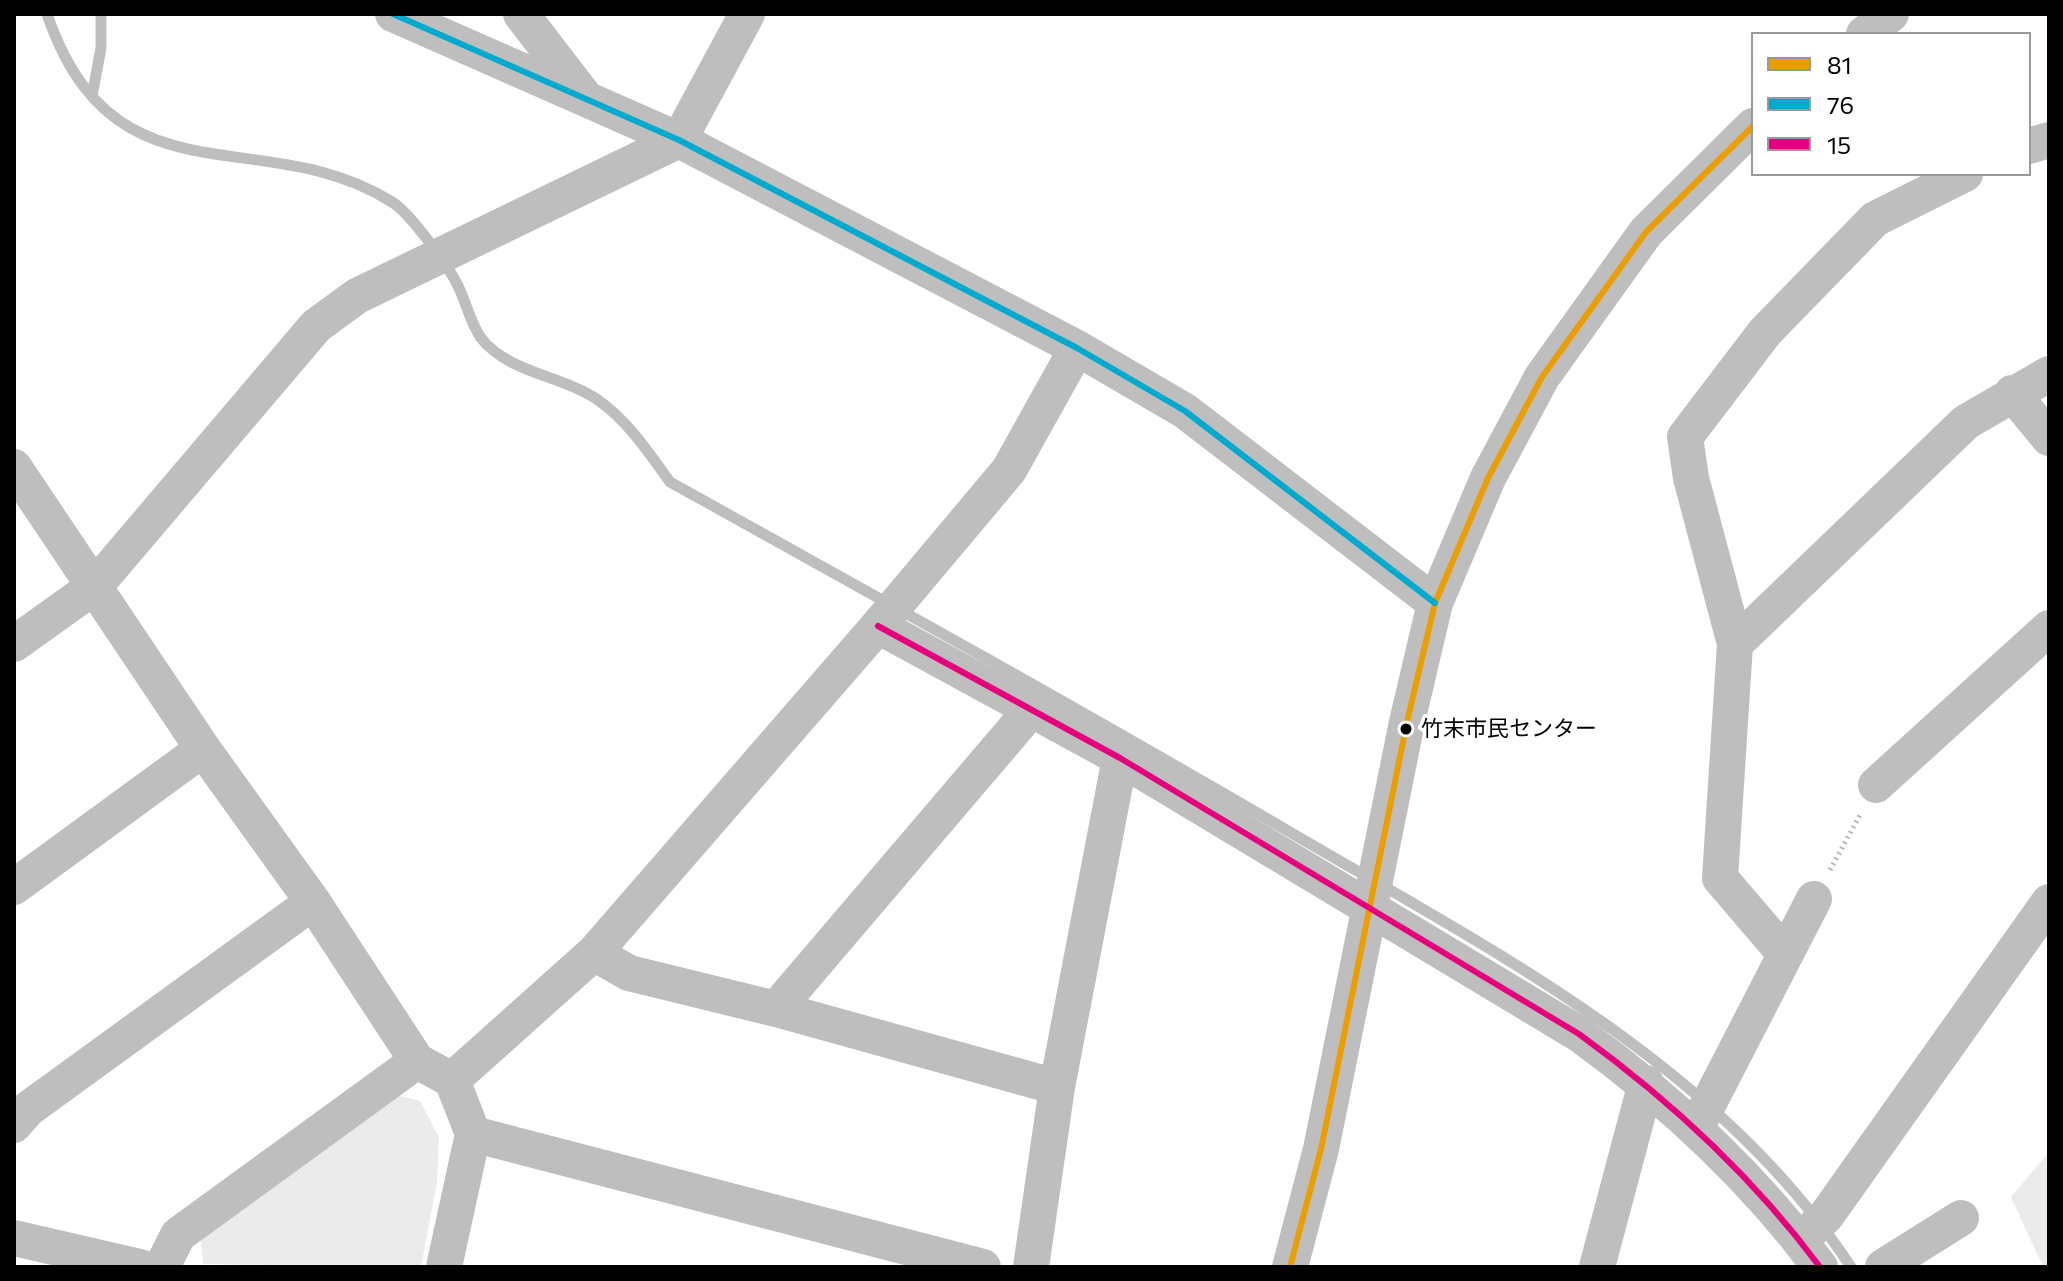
<!DOCTYPE html>
<html>
<head>
<meta charset="utf-8">
<style>
  body { margin:0 }
  #map { position:relative; width:2063px; height:1281px; overflow:hidden; background:#fff; font-family:Commissioner,sans-serif }
  canvas { display:block }
  .frame { position:absolute; inset:0; border:16px solid #000; pointer-events:none }
  .legend { position:absolute; left:1751px; top:32px; width:280px; height:144px; box-sizing:border-box; background:#fff; border:2px solid #999; margin:0; padding:10px 14px; list-style:none; font-size:24px; color:#000 }
  .legend li { display:flex; align-items:center; gap:16px; height:40px }
  .legend b { width:40px; border:2px solid #999 }
</style>
</head>
<body>
<div id="map">
<canvas width="2063" height="1281"></canvas>
<div class="frame"></div>
<ul class="legend">
<li><b style="height:10px;background:#eb9e00"></b>81</li>
<li><b style="height:10px;background:#00a9ce"></b>76</li>
<li><b style="height:10px;background:#e5007d"></b>15</li>
</ul>
</div>
<script>
const c = document.querySelector('canvas').getContext('2d');
c.lineJoin = 'round';
function paint(path, color) { c.fillStyle = color; c.fill(path, 'evenodd'); }
function stroke(path, color, width, dash) { c.strokeStyle = color; c.lineWidth = width; c.lineCap = dash ? 'butt' : 'round'; c.setLineDash(dash || []); c.stroke(path); }
function label(font, color, halo, rows, align = 'center') {
  c.font = font + ' Commissioner,"Noto Sans JP",sans-serif'; c.lineWidth = 7; c.setLineDash([]); c.textBaseline = 'middle'; c.strokeStyle = halo; c.fillStyle = color; for (const [text, x, y, turn = 0] of rows) {
    c.save(); c.translate(x, y); c.rotate((+turn || 0) * Math.PI / 180); c.textAlign = isNaN(turn) ? turn : align; if (halo) c.strokeText(text, 0, 0); c.fillText(text, 0, 0); c.restore();
  }
}
paint(new Path2D(`
  M389,1093L420,1101L439,1137L437,1182L421,1267L203,1264L200,1232Z
  M2049,1152V1267H2043L2011,1197Z`), '#ebebeb');
stroke(new Path2D(`
  M47,14C114,210 262,120 392,202C410,213 446,263 456,282C466,300 469,321 481,338C507,372 563,376 598,400C628,421 649,453 670,482C879,598 1088,714 1295,835C1498,954 1718,1065 1851,1267
  M92,96L101,48V14`), '#bebebe', 11);
stroke(new Path2D(`
  M1830,870L1860,815`), '#b9b9b9', 5, [2, 4]);
stroke(new Path2D(`
  M393,14L679,140L1077,348L1185,411L1435,603
  M521,14L584,96
  M1864,34L1891,14
  M2029,146L2049,140
  M2012,393L2049,438
  M14,467L203,749L313,902L417,1061L452,1080L473,1134L444,1267
  M878,626L1120,758L1579,1034C1670,1100 1753,1177 1820,1267
  M14,644L95,586L316,326L357,296L679,140L747,14
  M1735,644L1966,422L2049,374
  M1876,785L2049,628
  M14,887L203,749
  M594,953L629,973L776,1009L1057,1087
  M1785,954L1720,878L1735,644L1691,478L1685,437L1765,332L1875,219L1965,174
  M776,1009L1031,710
  M452,1080L594,953L878,626L1009,470L1077,348
  M14,1125L28,1109L313,902
  M1696,1128L1814,899
  M473,1134L983,1267
  M14,1238L140,1267
  M1801,1240L1826,1216L2049,902
  M162,1267L178,1235L417,1061
  M1031,1267L1057,1087L1120,758
  M1290,1267L1321,1149L1407,722L1435,603L1488,478L1542,377L1646,232L1753,126
  M1597,1267L1646,1083
  M1883,1267L1961,1218`), '#bebebe', 36);
stroke(new Path2D(`
  M1290,1267L1321,1149L1407,722L1435,603L1488,478L1542,377L1646,232L1753,126`), '#eb9e00', 6);
stroke(new Path2D(`
  M393,14L679,140L1077,348L1185,411L1435,603`), '#00a9ce', 6);
stroke(new Path2D(`
  M878,626L1120,758L1579,1034C1670,1100 1753,1177 1820,1267`), '#e5007d', 6);
for (const [x, y, r, color] of [
  [1406,729,7,"#000"]
]) { const dot = new Path2D(); dot.arc(x, y, r, 0, 2 * Math.PI); c.fillStyle = color; c.fill(dot); stroke(dot, '#fff', 3); }
label('22px', '#000', '#fff', [
  ["竹末市民センター",1421,729]
], 'left');
</script>
</body>
</html>
